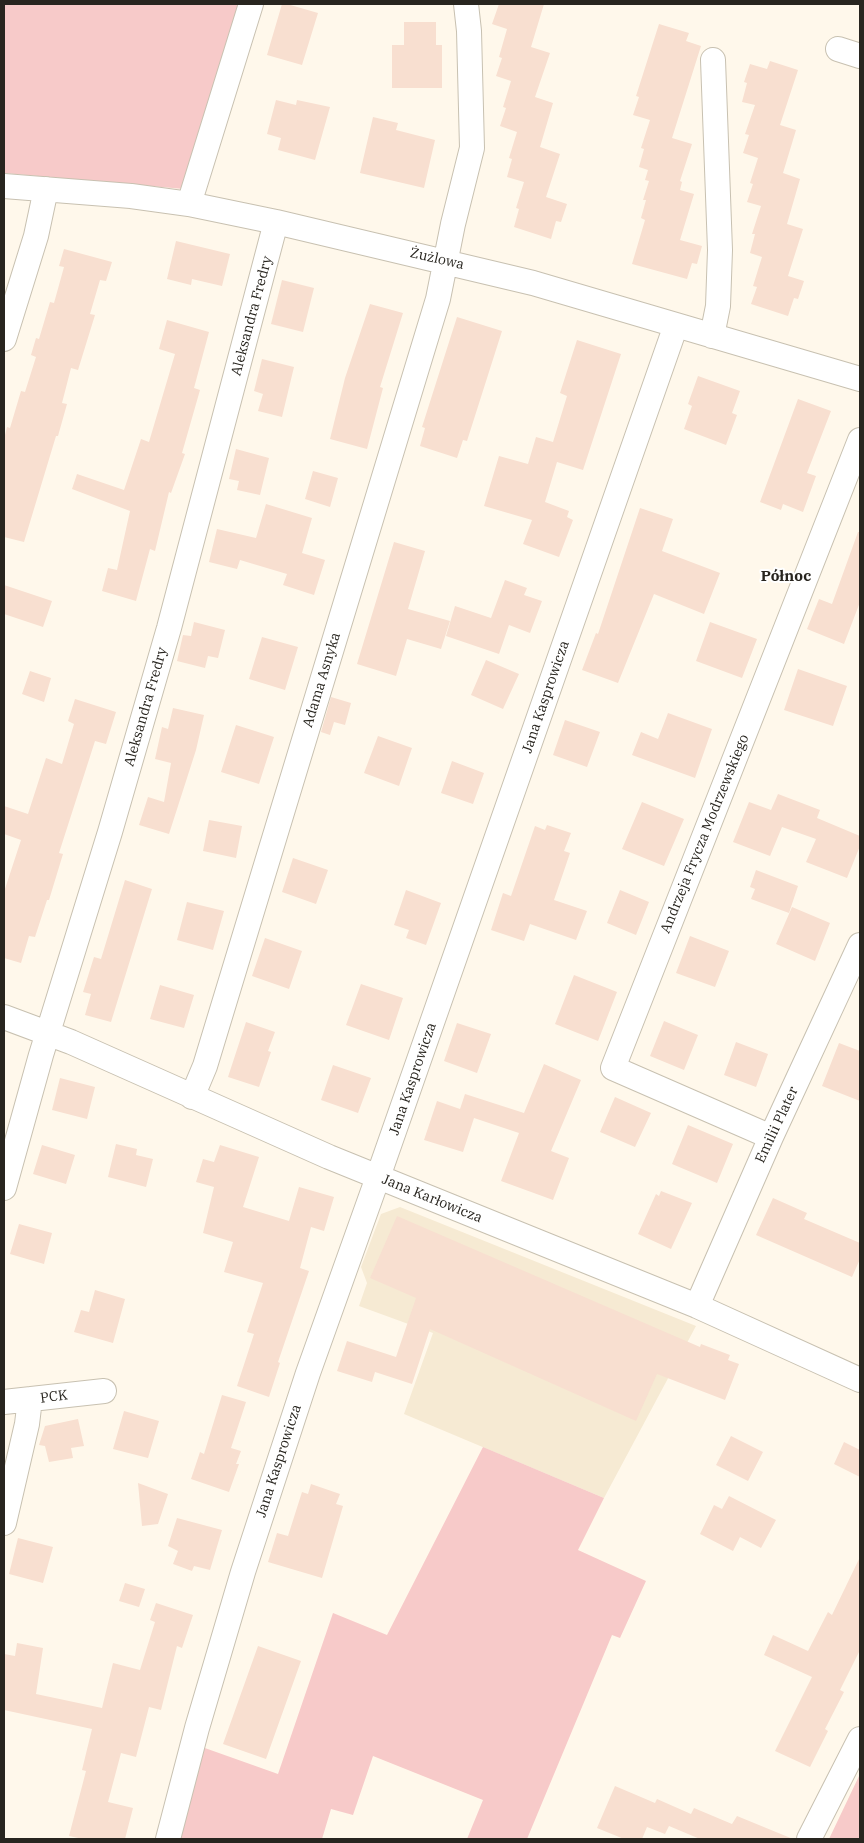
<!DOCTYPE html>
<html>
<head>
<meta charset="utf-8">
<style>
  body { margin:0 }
  #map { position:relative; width:864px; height:1843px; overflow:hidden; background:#fff8eb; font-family:"IBM Plex Serif",serif }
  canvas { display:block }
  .frame { position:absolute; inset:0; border:5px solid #28251f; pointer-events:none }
</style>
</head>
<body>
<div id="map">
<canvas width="864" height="1843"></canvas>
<div class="frame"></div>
</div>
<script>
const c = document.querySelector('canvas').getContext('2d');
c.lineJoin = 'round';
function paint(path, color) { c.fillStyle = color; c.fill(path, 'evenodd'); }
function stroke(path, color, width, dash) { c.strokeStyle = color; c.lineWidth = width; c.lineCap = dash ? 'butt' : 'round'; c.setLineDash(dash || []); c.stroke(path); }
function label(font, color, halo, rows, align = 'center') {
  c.font = font + ' "IBM Plex Serif",serif'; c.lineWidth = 4; c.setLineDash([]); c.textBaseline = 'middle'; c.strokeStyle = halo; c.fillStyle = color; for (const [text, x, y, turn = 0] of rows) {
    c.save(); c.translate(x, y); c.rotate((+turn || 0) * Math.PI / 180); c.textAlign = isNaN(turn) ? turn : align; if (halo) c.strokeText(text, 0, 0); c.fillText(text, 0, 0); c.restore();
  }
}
paint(new Path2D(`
  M400,1207L696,1326L604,1498L404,1414L433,1333L359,1306L367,1283L361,1267L381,1214Z`), '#f6ead3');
paint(new Path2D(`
  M4,4H242L184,189L4,173Z
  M483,1447L604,1498L578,1550L646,1581L620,1638L612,1635L527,1839H467L483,1800L373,1756L353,1815L331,1809L322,1839H175L202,1747L278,1774L333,1613L387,1635Z
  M860,1774V1839H829Z`), '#f7cac9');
paint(new Path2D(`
  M282,4H287L318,13L302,65L267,55Z
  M499,4H544L531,47L550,53L535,97L553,103L540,147L560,154L546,197L567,204L561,222L556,221L551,239L514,227L519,209L516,208L524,182L507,177L512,159L509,158L517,132L500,126L506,108L503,107L511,81L496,76L502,58L499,57L507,29L492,24Z
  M404,22H436V45H442V88H392V45H404Z
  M659,24L689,33L686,41L701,46L672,138L692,144L680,181L682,182L680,190L694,194L680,240L702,246L697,264L692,263L687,279L632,264L645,220L641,218L646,200H643L649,181L645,180L648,170L639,167L644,149L641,148L650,120L633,115L639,97L636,96Z
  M770,61L798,70L780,125L796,130L783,173L800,179L787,224L803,229L788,276L804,281L798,299L794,298L788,316L751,304L757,287L753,286L762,257L750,253L755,234H752L761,206L747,202L753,184L750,183L758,158L743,153L749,135L745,134L755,105L742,102L747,83L744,82L750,64L767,69Z
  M276,100L296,105L297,100L330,107L315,160L278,150L281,138L267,134Z
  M373,117L398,123L396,130L435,140L424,188L360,173Z
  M176,241L230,254L222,286L192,279L191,285L167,279Z
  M64,249L112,262L106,281L100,280L90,314L95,315L78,370L71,368L62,403L67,404L58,436H56L24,542L4,537V439L7,427L10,428L21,391L25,392L36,357L31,355L36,338L39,339L50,302L54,303L64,267L59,266Z
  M282,280L314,288L303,332L271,324Z
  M370,304L403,313L380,387L383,388L367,449L330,439L345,378Z
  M457,317L502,331L467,441L463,440L457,458L420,446L425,428L422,427Z
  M167,320L209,332L194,388L200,390L182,453L185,454L171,493L169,492L155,551L150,549L136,601L102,591L108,568L117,570L130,511L72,489L77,474L124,490L141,439L149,442L175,354L159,349Z
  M577,340L621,354L583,470L557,462L545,502L569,511L567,517L573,520L559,557L523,544L532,520L484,506L499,456L528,464L536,437L553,442L567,396L560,393Z
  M262,359L294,367L282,417L258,411L263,394L254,391Z
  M698,376L740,391L732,413L737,415L726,445L684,429L692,406L688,404Z
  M798,399L831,411L807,473L816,476L803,512L783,504L781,510L760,502Z
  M236,449L269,458L260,495L237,490L239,481L229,479Z
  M313,471L338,478L330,507L305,499Z
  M266,504L312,518L302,553L325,560L314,595L283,585L287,574L240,560L237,569L209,562L217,529L256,538Z
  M640,508L673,519L662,551L720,573L704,614L654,594L618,683L582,670L596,633L598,634Z
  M858,532H860V602L844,644L807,629L819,599L832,604Z
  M394,542L425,551L408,609L450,621L441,649L407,639L396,676L357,664Z
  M505,580L527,588L524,595L542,601L530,633L509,625L499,654L446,636L455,606L491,618Z
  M4,585L52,601L43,627L4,614Z
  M194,622L225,630L218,658L208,656L205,668L177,661L183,635L191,636Z
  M710,622L757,639L742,678L696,661Z
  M262,637L298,647L285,690L249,679Z
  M486,660L519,674L503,709L471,695Z
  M798,669L847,686L833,726L784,710Z
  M30,671L51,678L44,702L22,694Z
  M331,697L351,703L345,725L334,722L330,735L321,732Z
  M75,699L116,712L106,744L95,741L59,853L63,854L49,900H47L35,937L29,936L21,963L4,958V892L21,840L4,834V806L28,814L46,758L62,764L74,724L68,721Z
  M173,708L204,715L196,750L169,834L139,825L148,797L164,802L171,763L155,759L162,727L168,729Z
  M668,713L712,729L695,778L632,755L641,732L658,739Z
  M565,720L600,732L587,767L553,755Z
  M236,725L274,737L259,784L221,772Z
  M378,736L412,748L399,786L364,773Z
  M452,761L484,773L473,804L441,793Z
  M778,794L820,810L817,818L860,836V846L847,878L806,862L816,839L782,827L770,856L733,842L749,802L771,810Z
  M642,802L684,819L664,866L622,849Z
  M209,820L242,826L236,858L203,851Z
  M547,825L571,833L564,851L570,853L554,900L587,911L576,940L530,924L524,941L491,930L503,893L511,896L535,826L545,830Z
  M293,858L328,870L316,904L282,892Z
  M756,870L798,886L789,913L751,899L755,889L750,887Z
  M125,880L152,889L111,1022L85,1015L91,994L83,992L94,957L101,959Z
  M406,890L441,903L426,945L406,938L409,930L394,925Z
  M620,890L649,902L636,935L607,923Z
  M187,902L224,911L213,950L177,940Z
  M792,907L830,923L815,961L776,944Z
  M690,936L729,951L715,987L676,973Z
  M265,938L302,951L289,989L252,976Z
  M574,975L617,992L598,1041L555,1024Z
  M361,984L403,998L389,1040L346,1025Z
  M160,985L194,995L184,1028L150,1019Z
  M664,1021L698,1035L684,1070L650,1056Z
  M246,1022L275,1032L268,1051L271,1052L259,1087L228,1077Z
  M457,1023L491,1034L477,1073L444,1061Z
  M736,1042L768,1054L756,1087L724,1075Z
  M839,1043L860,1051V1101L822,1086Z
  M544,1064L581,1080L551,1151L569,1158L553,1200L501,1181L519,1133L474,1118L463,1152L424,1140L437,1101L460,1109L465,1094L524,1113Z
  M333,1065L371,1078L358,1113L321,1100Z
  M60,1078L95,1087L87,1119L52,1110Z
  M615,1097L651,1113L635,1147L600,1132Z
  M688,1125L733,1144L717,1183L672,1164Z
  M116,1144L137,1149L136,1155L153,1159L146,1187L108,1177Z
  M42,1145L75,1155L66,1184L33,1174Z
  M220,1145L259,1157L243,1207L289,1221L299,1187L334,1197L324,1231L311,1227L300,1268L309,1271L278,1362L280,1363L269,1397L237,1386L254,1334L247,1332L263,1283L224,1272L233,1242L203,1233L214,1187L196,1182L203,1159L214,1162Z
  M661,1191L692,1203L671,1249L638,1234L656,1194L659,1196Z
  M773,1198L807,1213L804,1219L860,1243V1259L852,1277L756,1235Z
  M397,1216L700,1347L701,1344L730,1355L728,1360L739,1364L725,1400L657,1374L636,1421L430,1329L412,1384L375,1372L372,1382L337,1371L347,1341L396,1357L416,1298L370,1278Z
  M19,1224L52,1233L44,1264L10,1254Z
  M95,1290L125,1299L113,1343L74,1332L81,1310L89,1312Z
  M222,1395L246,1402L231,1448L241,1451L236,1464H239L229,1492L191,1479L200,1452L204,1454Z
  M124,1411L159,1421L148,1458L113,1449Z
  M78,1419L84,1446L71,1448L73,1458L49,1462L45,1446L39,1445L45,1426Z
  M731,1436L763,1452L748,1481L716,1465Z
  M844,1442L860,1450V1477L834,1464Z
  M138,1483L168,1494L158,1524L142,1526Z
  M311,1484L340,1494L336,1504L343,1506L322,1578L268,1562L277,1533L288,1536L302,1492L308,1494Z
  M729,1496L776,1520L761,1548L740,1537L733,1551L700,1534L714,1505L722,1509Z
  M177,1518L222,1530L210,1570L194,1566L192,1571L173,1564L178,1551L168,1546Z
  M18,1538L53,1547L43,1583L9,1574Z
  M860,1557V1650L840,1690L844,1692L825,1729L828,1731L810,1767L775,1751L812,1677L764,1655L773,1635L808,1651L828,1612L832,1615Z
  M125,1583L145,1589L139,1607L119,1601Z
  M156,1603L193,1615L182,1648L177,1646L161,1710L149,1707L136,1757L121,1753L108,1802L133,1808L125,1839H83L69,1836L86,1771L82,1770L92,1729L4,1710V1654L15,1656L17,1643L43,1648L36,1694L102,1708L113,1663L140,1670L155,1622L150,1620Z
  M258,1646L301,1661L266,1759L223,1744Z
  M615,1786L655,1803L657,1799L691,1814L694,1808L732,1824L737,1816L793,1839H700L669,1826L665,1834L647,1827L642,1839H624L597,1828Z`), '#f8dfd0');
const minor = new Path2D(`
  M838,49L860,56
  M4,186L131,196L189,204L276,222L533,283L860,379
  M189,204L251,4
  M712,336L718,306L720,250L713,60
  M4,339L36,236L46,189
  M4,1017L71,1042L329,1157L697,1306L860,1380
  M192,1097L205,1066L438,299L453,224L472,148L469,31L466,4
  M771,1137L613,1068L860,440
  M4,1188L41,1055L110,832L169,628L276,222
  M697,1306L771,1137L860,945
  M4,1402L104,1391
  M4,1523L27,1424L30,1399
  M168,1839L197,1728L243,1572L308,1373L378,1177L676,325
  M809,1839L860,1739`);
stroke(minor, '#c8c1b1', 26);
stroke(minor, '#fff', 24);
label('14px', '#28251f', '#fff', [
  ["Żużlowa",437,259,13],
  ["Aleksandra Fredry",252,316,-75],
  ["Adama Asnyka",322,680,-73],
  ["Jana Kasprowicza",546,697,-71],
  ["Aleksandra Fredry",146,707,-74],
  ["Andrzeja Frycza Modrzewskiego",705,834,-68],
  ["Jana Kasprowicza",413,1079,-71],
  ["Emilii Plater",777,1125,-65],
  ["Jana Karłowicza",432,1199,22],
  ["PCK",54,1397,-7],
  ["Jana Kasprowicza",279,1461,-72]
]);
label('bold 15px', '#28251f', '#fff', [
  ["Północ",786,577]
]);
</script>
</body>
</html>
